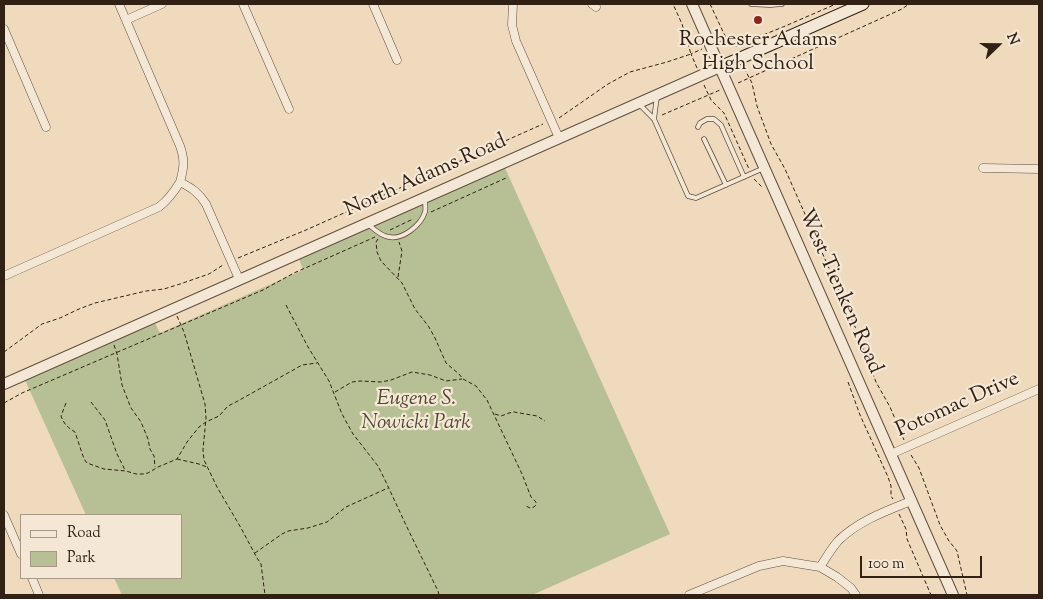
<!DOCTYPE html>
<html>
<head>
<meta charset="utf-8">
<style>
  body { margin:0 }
  #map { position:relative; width:1043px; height:599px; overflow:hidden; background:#efdabe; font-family:"Sorts Mill Goudy",serif }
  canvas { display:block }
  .frame { position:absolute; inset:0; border:5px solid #312114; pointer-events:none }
  .legend { position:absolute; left:20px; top:514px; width:162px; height:65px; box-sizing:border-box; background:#f5e7d5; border:1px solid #a79888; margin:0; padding:6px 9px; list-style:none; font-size:15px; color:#312114 }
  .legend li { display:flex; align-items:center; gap:10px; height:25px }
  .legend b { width:25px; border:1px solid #a79888 }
  .north { position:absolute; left:973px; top:20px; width:50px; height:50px; -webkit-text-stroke:4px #f5e7d5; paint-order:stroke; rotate:68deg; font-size:14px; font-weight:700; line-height:20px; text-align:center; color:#312114 }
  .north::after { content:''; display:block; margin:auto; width:18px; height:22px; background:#312114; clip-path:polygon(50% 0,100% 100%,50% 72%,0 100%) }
  .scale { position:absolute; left:860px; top:556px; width:122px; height:22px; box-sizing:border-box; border:2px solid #312114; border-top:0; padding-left:6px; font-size:15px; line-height:18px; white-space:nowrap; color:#312114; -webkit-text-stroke:4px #f5e7d5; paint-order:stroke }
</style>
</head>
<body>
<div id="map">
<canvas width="1043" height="599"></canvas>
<div class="frame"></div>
<ul class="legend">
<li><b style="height:6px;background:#f5e7d5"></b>Road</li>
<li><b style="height:14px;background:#b6c094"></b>Park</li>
</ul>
<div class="north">N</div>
<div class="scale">100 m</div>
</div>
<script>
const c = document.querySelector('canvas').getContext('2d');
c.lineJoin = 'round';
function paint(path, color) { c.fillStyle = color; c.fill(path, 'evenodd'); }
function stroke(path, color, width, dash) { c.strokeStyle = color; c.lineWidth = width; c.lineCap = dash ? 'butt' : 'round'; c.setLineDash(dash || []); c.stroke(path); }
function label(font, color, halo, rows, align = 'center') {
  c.font = font + ' "Sorts Mill Goudy",serif'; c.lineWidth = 4.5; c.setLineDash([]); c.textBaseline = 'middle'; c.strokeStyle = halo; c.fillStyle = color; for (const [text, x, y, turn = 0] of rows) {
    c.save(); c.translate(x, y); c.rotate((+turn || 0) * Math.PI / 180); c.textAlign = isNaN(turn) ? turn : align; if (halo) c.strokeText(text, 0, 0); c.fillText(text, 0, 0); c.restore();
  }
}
paint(new Path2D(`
  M505,168L670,534L532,595H122L114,578H181V515H86L25,380L155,323L160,333L303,270L299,259Z`), '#b6c094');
const service = new Path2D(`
  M751,4L770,5L782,4
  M639,104L654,119L688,196L696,198L764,168
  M654,119L657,96
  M698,127L700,123L707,119H714L721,125L744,177
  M704,139L726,185
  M369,225C375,230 381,236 389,237C403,240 421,225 425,212C426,209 425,204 425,200`);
const minor = new Path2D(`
  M119,4L180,146C185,160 184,168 180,182C192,188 199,193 206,204L239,279
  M243,4L289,109
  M373,4L397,60
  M513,4L512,25L516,41L559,138
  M592,4L596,7
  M126,20L162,4
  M4,29L46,127
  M983,168L1039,169
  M4,276L159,207C168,200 174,192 180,182
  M891,454L1039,389
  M4,515L21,554
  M820,567C826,558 831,549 838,541C858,521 886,511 911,501
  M32,578L39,595
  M689,595L759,566L783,561L820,567L837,577L851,588L856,595`);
const tertiary = new Path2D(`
  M692,4L953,595
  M4,384C242,277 482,174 720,67`);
const secondary = new Path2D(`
  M720,67L863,4`);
stroke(service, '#604f3e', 5.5);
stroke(minor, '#604f3e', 9);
stroke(tertiary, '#604f3e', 12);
stroke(secondary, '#312114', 13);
stroke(new Path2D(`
  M710,4L726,38
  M732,37L737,48
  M719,42L732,37L763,35L783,27L836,4
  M697,68L691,54L702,49
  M744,68L752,83L757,106L771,144L785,169L856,329L876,382L890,407L904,440
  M738,83L882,18L902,9L909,4
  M704,85L711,100L724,113L749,169
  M662,115L720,90
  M559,118L608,84L630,72L667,62L691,54L682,24L673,4
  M754,179L762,187
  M431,212L506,178
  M390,230L413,219
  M378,239L376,242L377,252L381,261L402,283L415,309L429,327L435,338L446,363L459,374L463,379L476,386L487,400L522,474L531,497L536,502V505L534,507L530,508L526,506
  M238,258L306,230L543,124
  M398,277L402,251L399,242
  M286,305L308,347L329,381L342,414L348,425L353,434L378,466L385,480L405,523L438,591L439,595
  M177,316L184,332L205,404L206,418L203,450L204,460L217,487L241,528L257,558L261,564L265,595
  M114,345L117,354L122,385L131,408L141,422L148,439L150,449L154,456L155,467
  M4,352L42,324L60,318L79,309L95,303L146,291L164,289L180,284L209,274L223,265
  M848,382L860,415L888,477L891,486V496L893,499
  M335,392L352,382L360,381L381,382L391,380L412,372L430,375L446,381L462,379
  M91,402L105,420L117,454L125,470
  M4,403L22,393L92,363L263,290L294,273L375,237
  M66,403L61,416C64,424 67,427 75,432L84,459L87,463L104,469L126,471L136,474H143L148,473L158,467L177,459L187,442L199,427L206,422L219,416L228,406L236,402L295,369L302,365L317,363
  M495,414L501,416L509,413L514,412L537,416L545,421
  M911,455L919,468L940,525L949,541L957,551L967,595
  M177,459L199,464L207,467
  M899,514L906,529L907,539L931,595
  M255,553L282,534L288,531L308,528L327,522L346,507L388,488`), '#312114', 1, [4, 2.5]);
stroke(service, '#f5e7d5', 4);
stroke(minor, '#f5e7d5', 8);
stroke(tertiary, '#f5e7d5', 10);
stroke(secondary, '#f5e7d5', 11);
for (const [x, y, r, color] of [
  [758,20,5,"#8f2418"]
]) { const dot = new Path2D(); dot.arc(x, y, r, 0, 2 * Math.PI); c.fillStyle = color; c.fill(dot); stroke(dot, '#f5e7d5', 2); }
label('21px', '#312114', '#f5e7d5', [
  ["Rochester Adams",758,41],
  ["High School",758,65]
]);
label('21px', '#312114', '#f5e7d5', [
  ["North Adams Road",426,177,-24],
  ["West Tienken Road",839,292,66],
  ["Potomac Drive",958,406,-24]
]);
label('italic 21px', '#524934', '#f5e7d5', [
  ["Eugene S.",416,400],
  ["Nowicki Park",416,424]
]);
</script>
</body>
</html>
